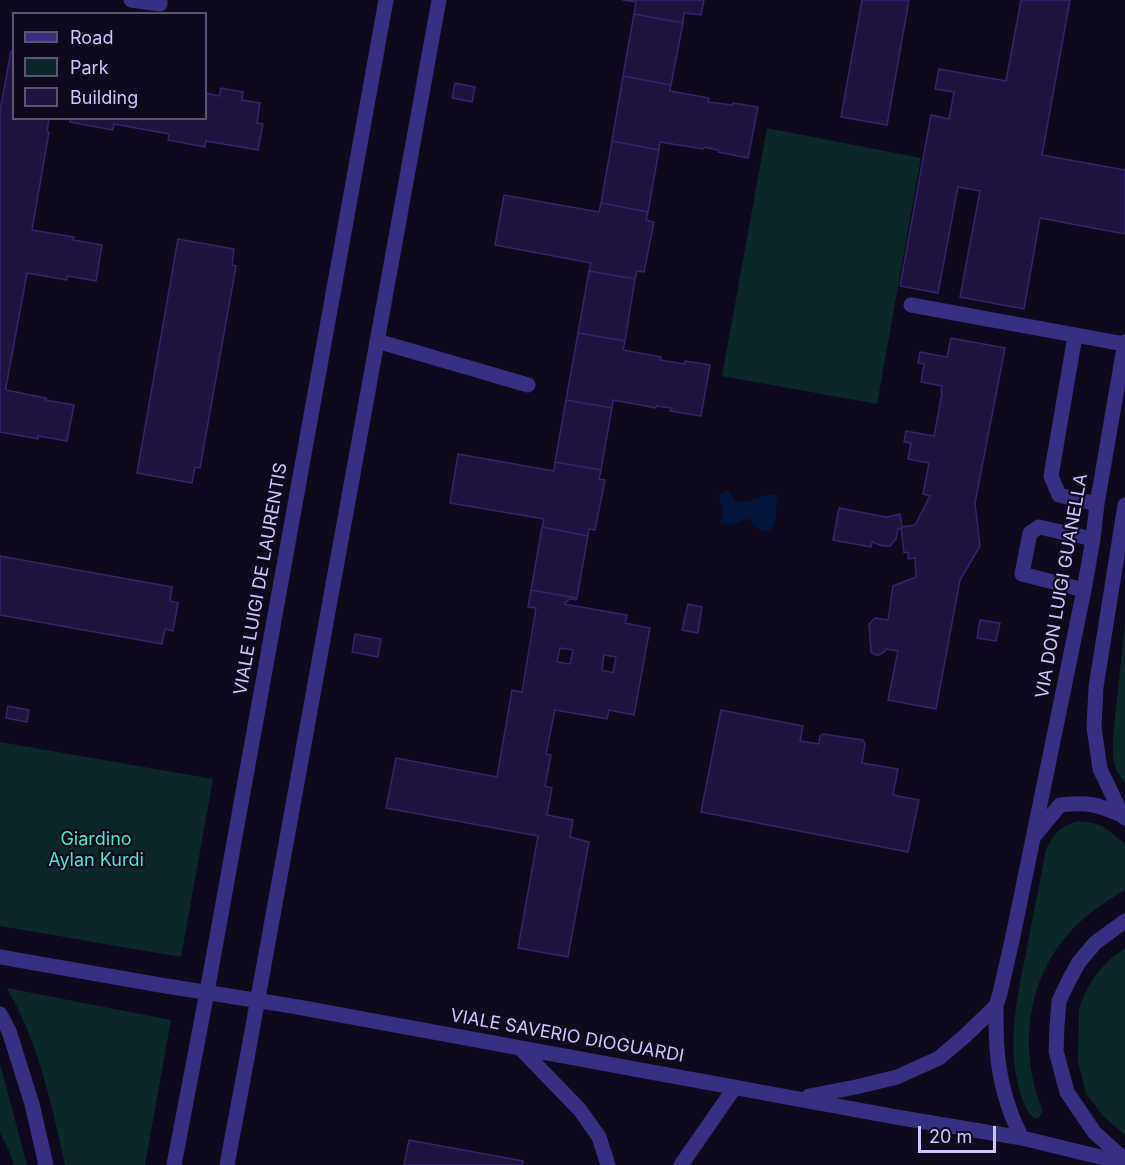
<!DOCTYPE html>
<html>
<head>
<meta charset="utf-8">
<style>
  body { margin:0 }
  #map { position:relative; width:1125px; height:1165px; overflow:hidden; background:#0e091d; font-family:Inter,sans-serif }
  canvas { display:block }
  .legend { position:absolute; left:12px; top:12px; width:195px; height:108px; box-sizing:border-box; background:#0e091d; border:2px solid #5b5477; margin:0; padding:8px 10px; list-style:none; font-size:18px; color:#cfc5ff }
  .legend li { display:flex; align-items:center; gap:12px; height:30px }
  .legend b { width:30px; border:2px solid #5b5477 }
  .scale { position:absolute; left:918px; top:1126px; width:78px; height:27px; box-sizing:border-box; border:3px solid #cfc5ff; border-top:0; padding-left:8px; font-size:18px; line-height:21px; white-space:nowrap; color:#cfc5ff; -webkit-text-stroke:4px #0e091d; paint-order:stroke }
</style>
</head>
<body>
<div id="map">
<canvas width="1125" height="1165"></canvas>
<ul class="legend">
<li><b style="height:8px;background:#372f81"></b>Road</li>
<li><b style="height:16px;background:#0c2727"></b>Park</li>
<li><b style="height:16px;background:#1f143f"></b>Building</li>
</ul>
<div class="scale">20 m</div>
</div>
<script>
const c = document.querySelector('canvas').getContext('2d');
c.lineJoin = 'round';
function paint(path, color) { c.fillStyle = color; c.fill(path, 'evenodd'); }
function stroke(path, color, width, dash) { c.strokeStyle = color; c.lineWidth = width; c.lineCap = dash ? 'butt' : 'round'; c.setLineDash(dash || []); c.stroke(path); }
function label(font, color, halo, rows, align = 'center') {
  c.font = font + ' Inter,sans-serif'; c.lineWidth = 4.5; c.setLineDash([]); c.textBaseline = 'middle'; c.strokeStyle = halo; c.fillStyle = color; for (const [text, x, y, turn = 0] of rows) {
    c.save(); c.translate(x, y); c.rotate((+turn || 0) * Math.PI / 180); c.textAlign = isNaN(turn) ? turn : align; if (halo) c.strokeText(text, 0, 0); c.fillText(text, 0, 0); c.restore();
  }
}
paint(new Path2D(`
  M767,128L921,158L877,404L722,376Z
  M1125,624V783L1116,770L1113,757V736Z
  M0,742L213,779L181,957L0,926Z
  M1078,821C1104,823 1106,829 1125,844V890C1105,902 1085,915 1070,932C1026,980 1018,1052 1043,1111C1034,1130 1025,1106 1022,1098C1005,1048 1017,997 1027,948C1033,915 1040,882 1046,849C1055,833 1060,826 1078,821Z
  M1125,949V1135L1102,1115L1086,1093L1078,1062L1079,1009C1086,985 1103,961 1125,949Z
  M7,988L171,1020L145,1165H65C52,1105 38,1042 7,988Z
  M0,1064L2,1071L27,1165H14L9,1151L0,1133Z`), '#0c2727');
paint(new Path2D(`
  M724,491H729L735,500L739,502H745L765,495H777C776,504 779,534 764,531C757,530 753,524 749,519L747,518C738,525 730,526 720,524L723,512L719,496Z`), '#04153b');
const building = new Path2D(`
  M623,0H704L701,15L684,13L683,23L634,14L636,2Z
  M862,0H909L887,125L841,117Z
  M1021,0H1070L1042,155L1125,170V234L1040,218L1024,309L960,297L980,191L958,187L938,293L900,286L931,115L949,119L954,92L935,89L939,69L1006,81Z
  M634,14L683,23L671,85L623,76Z
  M14,48V118H49L47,132H49L32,230L74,237L73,240L102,245L96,281L67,276V280L27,273L6,387V390L46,398V400L74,405L67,441L38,436V439L0,432V111L11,51H13Z
  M623,76L671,85L670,91L709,98L708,102L733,105V103L758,107L748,158L718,152V150L704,147L703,149L660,142L659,150L612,141Z
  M455,83L475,87L472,102L452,98Z
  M221,88L243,92L242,100L260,103L257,123L263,124L258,150L206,141L205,147L168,140L169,134L114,124L113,130L70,122V118H206V93L219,96Z
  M612,141L659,150L648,212L601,203Z
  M504,195L599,212L601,203L648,212L646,220L654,222L644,272L637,271L635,279L589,271L591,263L495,245Z
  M178,239L234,249L232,265L236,266L200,468L195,467L192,483L137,473Z
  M589,271L635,279L625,341L578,333Z
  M578,333L625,341L623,350L661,357L660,360L685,364V361L710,365L701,416L670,411L671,408L656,406V408L613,400L612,408L566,400Z
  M951,338L1005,348L975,503L980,546L960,580L936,709L888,700L898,651L886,649L884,652L879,655H876L871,652L869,624L875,618L888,620L893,586L916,577L915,558L908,559V552L904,553L901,528L898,529L896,539L890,546H883L872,542L871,547L833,540L839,508L886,517L900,514L902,527L915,525L930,496L923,494L929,463L908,459L911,443L904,442L906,431L934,436L942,393H941L942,386L921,382L924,364L918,363L920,352L947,357Z
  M566,400L612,408L601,470L555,462Z
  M458,454L554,471L555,462L601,470L599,479L605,480L595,530L589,529L588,536L542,527L544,519L450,503Z
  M542,527L588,536L577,598L531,590Z
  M0,556L172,587L170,601L178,603L173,631L165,629L162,644L0,615Z
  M531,590L577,598L576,600L570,599L564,604L627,615L625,623L650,628L634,715L609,710L607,719L555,710L546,754L551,755L545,786L552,788L547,815L573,820L570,837L589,842L568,957L518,948L538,836L386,808L396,758L497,777L512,690L522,692L536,608L528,607ZM560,648L573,650L570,664L557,662ZM604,655L616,657L613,673L602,670Z
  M688,604L702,607L698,633L682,630Z
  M980,620L1000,623L996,641L977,638Z
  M355,634L381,639L378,657L352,652Z
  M8,706L29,710L27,722L6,718Z
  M721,710L803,726L800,741L819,744L820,736L823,734L863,740L865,744L862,763L898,769L893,795L919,800L908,852L701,812Z
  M409,1140L523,1161L522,1165H404Z`);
paint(building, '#1f143f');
stroke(building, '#36236e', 1.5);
stroke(new Path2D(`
  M131,0L160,4V0
  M911,305L1125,344
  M1075,336L1051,476L1059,495L1097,504
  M377,341L528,385
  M1125,505L1096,687L1094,727L1100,769L1122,815L1125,818
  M1084,590L1022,574L1030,533L1039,527L1093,539
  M1036,834L1060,805C1089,802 1096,804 1122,815
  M1125,921L1095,943L1079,962L1069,980L1059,1001L1057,1026L1056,1051L1067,1092L1094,1132L1125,1160
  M0,957L160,985L292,1006L896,1117L1022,1138L1125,1163
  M996,1006C996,1020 996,1034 997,1048C999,1079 1008,1111 1022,1138
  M0,1014L9,1031L32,1104L46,1165
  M520,1048L580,1110L599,1137L608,1165
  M809,1096L856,1087L897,1077L939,1058L965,1036L996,1006L1000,993L1013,936L1084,590L1093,539L1097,504L1125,342
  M174,1165L207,992L386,0
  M227,1165L248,1053L439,0
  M681,1165L735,1087`), '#372f81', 15);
label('18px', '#cfc5ff', '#0e091d', [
  ["VIALE LUIGI DE LAURENTIS",261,579,-80],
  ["VIA DON LUIGI GUANELLA",1062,586,-80],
  ["VIALE SAVERIO DIOGUARDI",567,1036,10]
]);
label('18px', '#46eaca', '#0e091d', [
  ["Giardino",96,840],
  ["Aylan Kurdi",96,861]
]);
</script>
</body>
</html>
